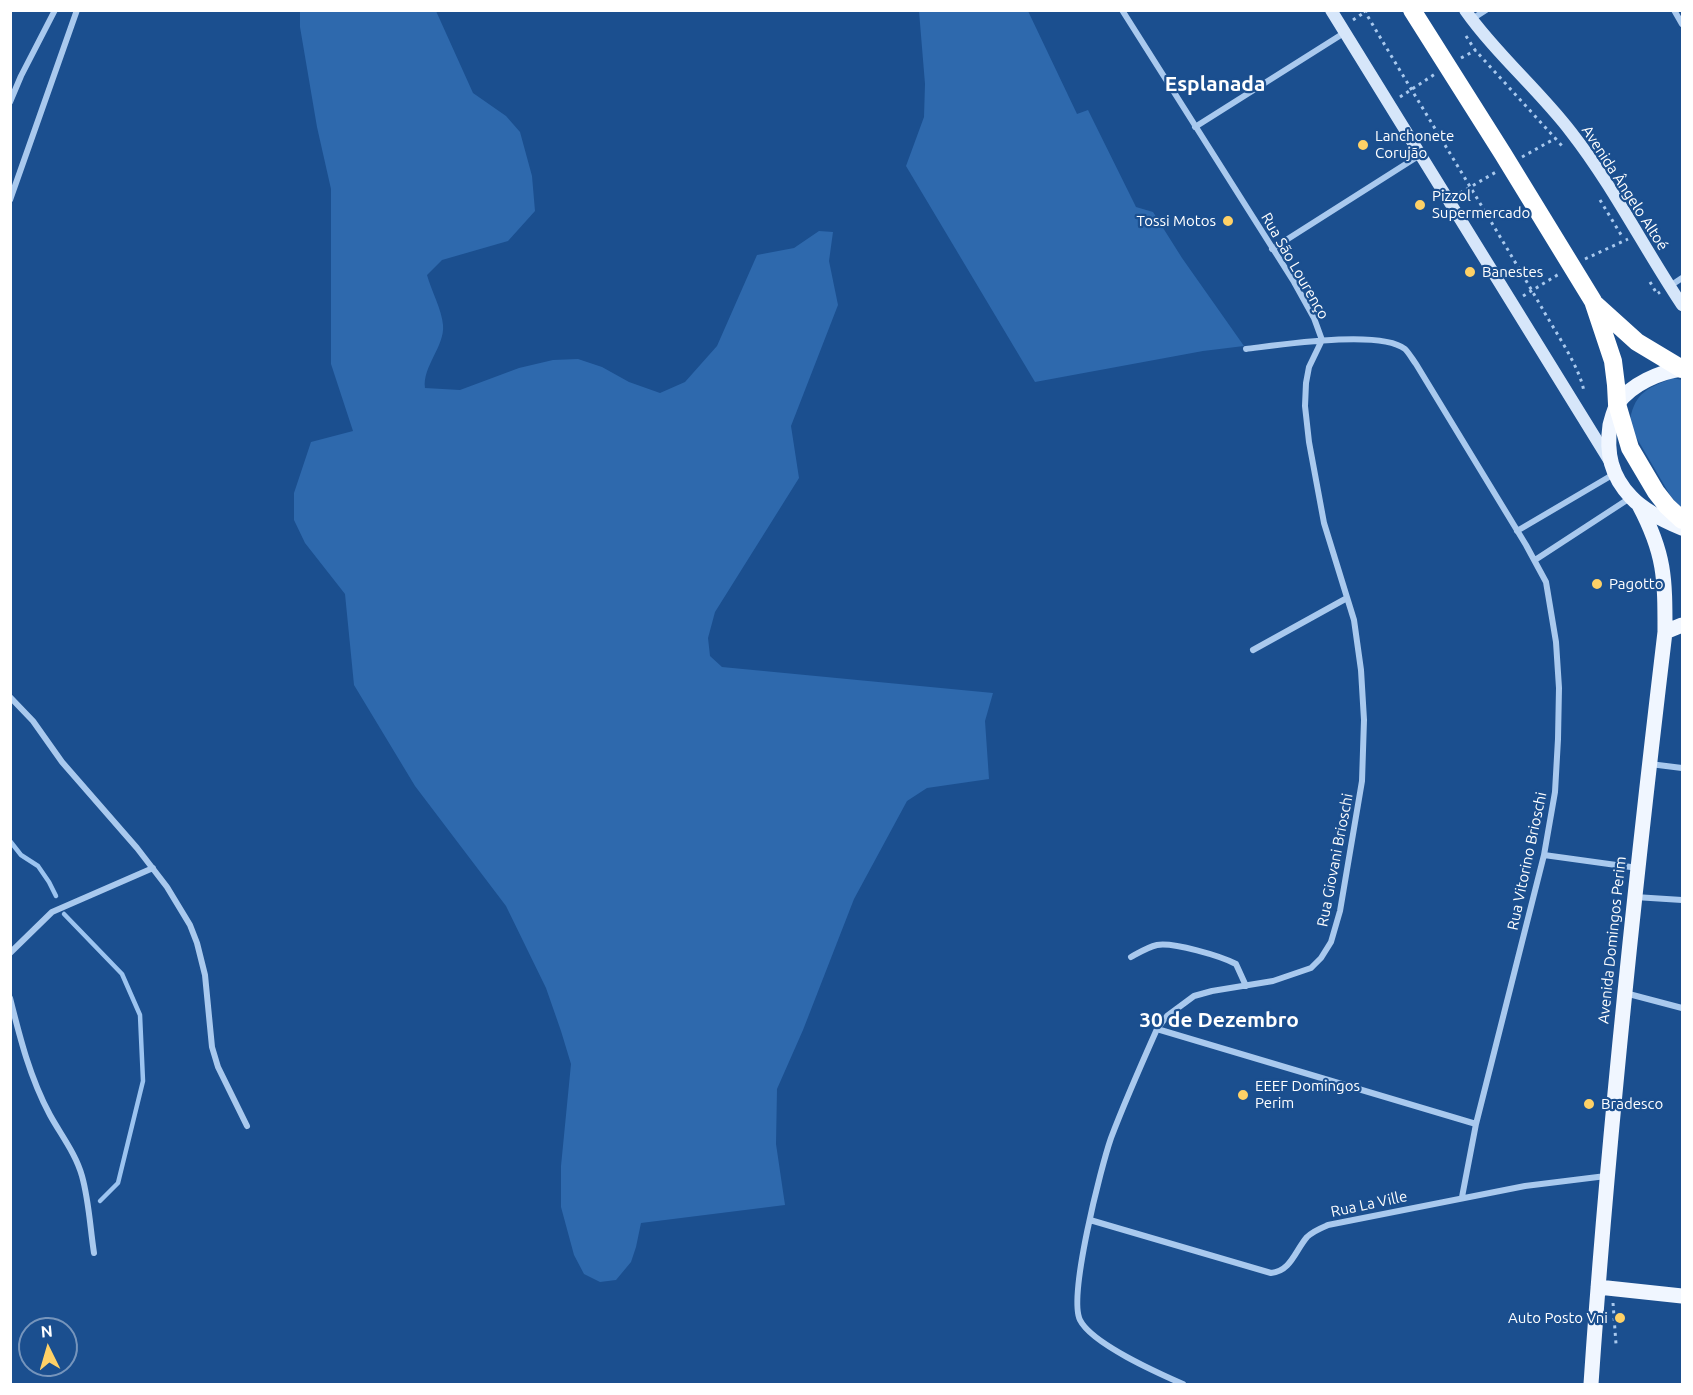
<!DOCTYPE html>
<html>
<head>
<meta charset="utf-8">
<style>
  body { margin:0 }
  #map { position:relative; width:1693px; height:1395px; overflow:hidden; background:#1b4f8f; font-family:Ubuntu,sans-serif }
  canvas { display:block }
  .frame { position:absolute; inset:0; border:12px solid #fff; pointer-events:none }
  .north { position:absolute; left:18px; top:1317px; width:60px; height:60px; box-sizing:border-box; background:#1b4f8f; border:2px solid #7695bc; border-radius:50%; rotate:355deg; font-size:16px; font-weight:700; line-height:24px; text-align:center; color:#fff }
  .north::after { content:''; display:block; margin:auto; width:21px; height:27px; background:#ffd166; clip-path:polygon(50% 0,100% 100%,50% 72%,0 100%) }
</style>
</head>
<body>
<div id="map">
<canvas width="1693" height="1395"></canvas>
<div class="frame"></div>
<div class="north">N</div>
</div>
<script>
const c = document.querySelector('canvas').getContext('2d');
c.lineJoin = 'round';
function paint(path, color) { c.fillStyle = color; c.fill(path, 'evenodd'); }
function stroke(path, color, width, dash) { c.strokeStyle = color; c.lineWidth = width; c.lineCap = dash ? 'butt' : 'round'; c.setLineDash(dash || []); c.stroke(path); }
function label(font, color, halo, rows, align = 'center') {
  c.font = font + ' Ubuntu,sans-serif'; c.lineWidth = 4.5; c.setLineDash([]); c.textBaseline = 'middle'; c.strokeStyle = halo; c.fillStyle = color; for (const [text, x, y, turn = 0] of rows) {
    c.save(); c.translate(x, y); c.rotate((+turn || 0) * Math.PI / 180); c.textAlign = isNaN(turn) ? turn : align; if (halo) c.strokeText(text, 0, 0); c.fillText(text, 0, 0); c.restore();
  }
}
paint(new Path2D(`
  M300,11H436L473,93L506,116L520,132L532,176L535,211L508,241L442,260L427,275C431,290 442,310 443,325C445,346 422,367 425,388L460,390L519,368L553,360L578,359L602,367L629,382L660,393L685,382L717,346L757,255L794,248L819,231L833,232L829,261L838,305L791,426L799,478L715,612L708,638L710,656L722,667L993,693L985,721L989,779L927,788L907,801L854,899L803,1030L777,1089L776,1144L785,1205L641,1223L636,1247L631,1262L616,1280L600,1282L584,1274L574,1255L561,1207V1166L571,1064L561,1031L546,988L506,906L415,786L354,685L345,594L305,543L294,520V493L311,442L353,431L331,364V189L317,127L300,27Z
  M919,11H1028L1077,114L1088,110L1136,207L1153,212L1182,258L1244,346L1203,351L1035,382L906,166L924,117L925,84Z
  M1673,378L1682,380V510L1670,495L1629,425C1634,394 1644,389 1673,378Z`), '#2e69ad');
stroke(new Path2D(`
  M10,841L21,855L38,866L49,882L56,896
  M64,914L122,974L140,1015L143,1081L118,1183L100,1201`), '#9cc4f0', 4.5);
stroke(new Path2D(`
  M1364,10C1423,110 1484,208 1542,308C1554,330 1582,370 1584,393
  M1353,20L1368,10
  M1466,36L1475,50L1564,148
  M1461,58L1476,50
  M1400,97L1435,74
  M1522,157L1556,138
  M1460,193L1496,172
  M1600,200L1623,238
  M1585,259L1628,239
  M1650,282L1657,294L1660,292
  M1523,296L1559,274
  M1613,1303L1616,1344`), '#a9c9ee', 3, [3, 4.5]);
stroke(new Path2D(`
  M1122,10L1294,282L1314,318L1322,340
  M1674,10L1682,24
  M1472,19L1486,10
  M10,102L21,76L55,10
  M1195,127L1344,33
  M10,200L77,10
  M1272,249L1420,155
  M1670,286L1682,278
  M1246,349C1279,345 1380,329 1405,349C1409,353 1413,360 1416,364L1526,545L1546,582L1556,642L1559,688L1558,739L1555,792L1544,855L1476,1124L1462,1197
  M1517,531L1614,474
  M1535,560L1630,498
  M1253,650L1347,598
  M10,697L33,721L62,762L137,848L167,887L190,925L197,943L205,975L212,1047L218,1067L247,1126
  M1650,764L1682,768
  M1544,855L1638,868
  M1635,897L1682,900
  M10,953L52,912L153,868
  M1131,957C1140,952 1148,947 1157,945C1173,942 1221,956 1236,964L1246,986
  M1625,993L1682,1008
  M10,998C20,1038 30,1078 50,1115C61,1135 76,1154 82,1176C89,1201 90,1227 94,1253
  M1157,1029L1476,1124
  M1090,1220L1271,1273C1291,1271 1295,1251 1307,1237C1313,1231 1321,1228 1328,1225L1525,1186L1606,1176
  M1183,1384C1158,1373 1092,1344 1080,1320C1068,1296 1101,1167 1111,1138C1125,1101 1141,1065 1157,1029L1167,1016L1194,996L1212,991L1273,981L1311,968L1321,958L1331,942L1340,911L1362,781L1364,720L1361,670L1354,620L1324,523L1309,442L1305,406L1306,383L1309,367L1322,340`), '#a9c9ee', 6);
stroke(new Path2D(`
  M1331,10L1609,460
  M1465,10C1496,54 1538,89 1571,132C1613,186 1644,248 1682,305`), '#d6e6fa', 12);
stroke(new Path2D(`
  M1682,369C1659,372 1632,384 1618,403C1614,409 1612,418 1610,425C1606,453 1611,476 1631,497C1644,511 1665,521 1682,528
  M1665,632L1682,625
  M1598,1287L1682,1296
  M1591,1384C1608,1133 1635,883 1665,632C1665,578 1665,554 1639,505`), '#f0f6ff', 15);
stroke(new Path2D(`
  M1412,10L1503,154L1593,301L1613,361L1616,385L1617,404L1630,448L1656,492L1667,506L1682,520
  M1596,305L1637,342L1682,369`), '#fff', 18);
for (const [x, y, r, color] of [
  [1363,145,6,"#ffd166"],
  [1420,205,6,"#ffd166"],
  [1228,221,6,"#ffd166"],
  [1470,272,6,"#ffd166"],
  [1597,584,6,"#ffd166"],
  [1243,1095,6,"#ffd166"],
  [1589,1104,6,"#ffd166"],
  [1620,1318,6,"#ffd166"]
]) { const dot = new Path2D(); dot.arc(x, y, r, 0, 2 * Math.PI); c.fillStyle = color; c.fill(dot); stroke(dot, '#1b4f8f', 2); }
label('15px', '#fff', '#1b4f8f', [
  ["Lanchonete",1375,136],
  ["Corujão",1375,153],
  ["Pizzol",1432,196],
  ["Supermercado",1432,213],
  ["Tossi Motos",1216,221,"right"],
  ["Banestes",1482,272],
  ["Pagotto",1609,584],
  ["EEEF Domingos",1255,1086],
  ["Perim",1255,1103],
  ["Bradesco",1601,1104],
  ["Auto Posto Vni",1608,1318,"right"]
], 'left');
label('15px', '#fff', '#1b4f8f', [
  ["Avenida Ângelo Altoé",1625,188,57],
  ["Rua São Lourenço",1295,266,60],
  ["Rua Giovani Brioschi",1335,860,-79],
  ["Rua Vitorino Brioschi",1527,861,-78],
  ["Avenida Domingos Perim",1612,940,-84],
  ["Rua La Ville",1369,1204,-12]
]);
label('bold 21px', '#fff', '#1b4f8f', [
  ["Esplanada",1215,84],
  ["30 de Dezembro",1219,1020]
]);
</script>
</body>
</html>
